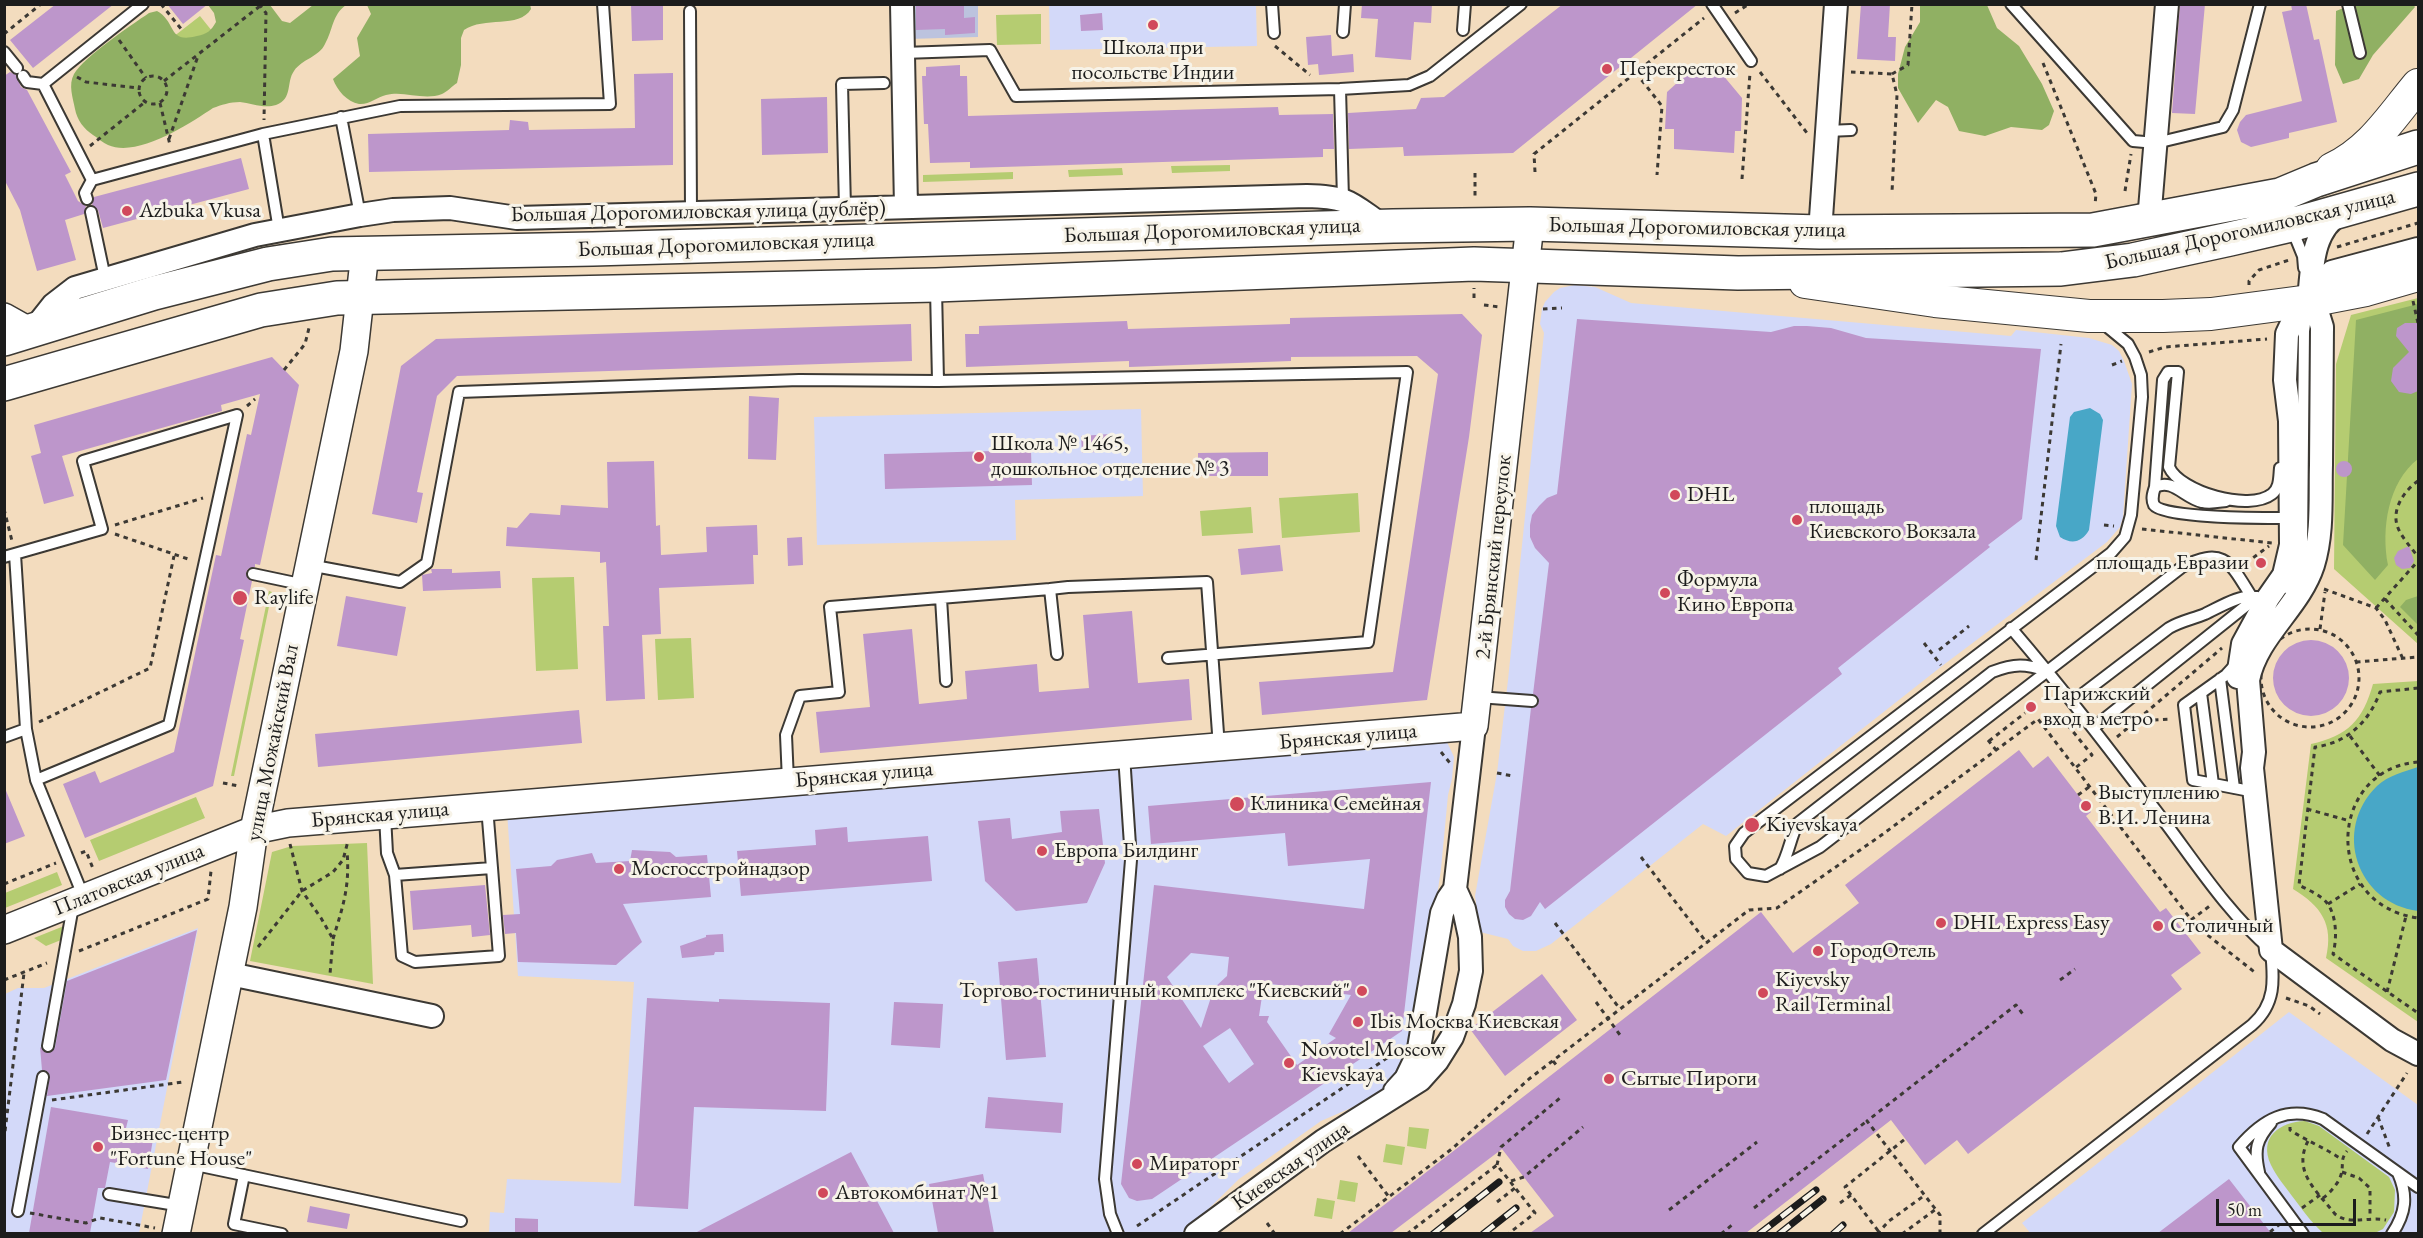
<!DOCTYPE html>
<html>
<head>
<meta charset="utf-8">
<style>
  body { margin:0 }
  #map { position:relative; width:2423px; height:1238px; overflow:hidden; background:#f3dcbe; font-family:"EB Garamond",serif }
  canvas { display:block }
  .frame { position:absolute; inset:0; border:6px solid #1c1c1c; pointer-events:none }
  .scale { position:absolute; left:2216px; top:1199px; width:140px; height:27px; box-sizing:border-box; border:3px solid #1c1c1c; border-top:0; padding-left:8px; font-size:18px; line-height:21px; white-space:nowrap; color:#1c1c1c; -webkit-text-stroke:4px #f7f3e8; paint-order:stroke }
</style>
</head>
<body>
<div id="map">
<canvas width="2423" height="1238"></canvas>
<div class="frame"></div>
<div class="scale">50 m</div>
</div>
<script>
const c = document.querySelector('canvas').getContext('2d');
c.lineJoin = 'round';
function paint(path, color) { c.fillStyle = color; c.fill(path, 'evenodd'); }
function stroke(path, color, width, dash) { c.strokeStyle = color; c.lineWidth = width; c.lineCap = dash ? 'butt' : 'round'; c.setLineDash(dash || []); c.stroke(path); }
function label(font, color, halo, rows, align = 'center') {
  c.font = font + ' "EB Garamond",serif'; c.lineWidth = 6; c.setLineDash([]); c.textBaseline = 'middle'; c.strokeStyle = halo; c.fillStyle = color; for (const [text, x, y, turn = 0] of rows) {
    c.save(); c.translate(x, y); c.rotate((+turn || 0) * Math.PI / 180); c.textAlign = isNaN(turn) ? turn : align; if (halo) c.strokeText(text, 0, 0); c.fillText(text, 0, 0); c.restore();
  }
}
paint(new Path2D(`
  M1049,5H1256L1257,46L1050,50Z
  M1575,285L1595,287L1631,303L2011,336L2016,330L2089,338L2112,345L2119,351L2124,361L2132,384L2123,517L2120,527L2107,542L1942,666L1726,836L1703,824L1551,944L1536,951H1523L1513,946L1508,939L1480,932L1475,896L1497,773L1508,680L1544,333L1540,324L1542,309L1545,302L1554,292L1560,288Z
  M1141,409L1143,496L1015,500L1016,540L817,545L814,417Z
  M1447,742L1454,757L1452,779L1448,795L1441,869L1428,957L1411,1054L1395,1082L1369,1100L1321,1121L1239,1179L1186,1231L1179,1234H489L490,1212L504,1213L507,1179L621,1183L634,982L518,976L507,811Z
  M198,928L139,1233L5,1234V994L18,988H44Z
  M2289,1012L2418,1105V1233L2031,1234L2022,1223Z`), '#d3d9f9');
paint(new Path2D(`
  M907,5H978V37L908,39Z`), '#bcc3de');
paint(new Path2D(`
  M1041,14V44L997,45L996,15Z
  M200,16L216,36L164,44Z
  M1230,165V171L1172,173L1171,166Z
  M1122,168L1123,175L1069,177L1068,170Z
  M1013,172V179L923,182V175Z
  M2418,298V644L2334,569L2336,364L2351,315Z
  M1358,493L1360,532L1282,538L1279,498Z
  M1251,507L1253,533L1202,536L1200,511Z
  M574,577L578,669L536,671L532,578Z
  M269,591L272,592L234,776H231Z
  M691,638L694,698L658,700L655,639Z
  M2418,681V1022L2326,958C2334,924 2321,906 2293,889L2311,744C2348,736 2363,720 2373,684Z
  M196,797L205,818L99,861L90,840Z
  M367,843L373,984L250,961L272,852L292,846Z
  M57,872L62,885L5,908V893Z
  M64,926L61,940L46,946L34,938Z
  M2305,1121L2319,1126L2389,1177L2395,1190L2394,1212L2383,1229L2375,1233L2322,1232C2310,1221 2302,1209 2292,1196C2285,1186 2276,1176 2271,1165C2258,1137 2280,1122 2305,1121Z
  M1409,1127L1429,1129L1426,1149L1407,1146Z
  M1386,1144L1405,1147L1402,1165L1383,1162Z
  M1340,1180L1358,1183L1355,1202L1337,1199Z
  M1317,1198L1335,1201L1332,1219L1314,1216Z`), '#b5cc71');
paint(new Path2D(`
  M2413,4L2415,7L2373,55L2359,79L2343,84L2335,65L2336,11L2351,5Z
  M208,5H270L282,21L290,23L313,5H346C332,15 333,30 325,44C319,57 302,59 294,71C286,82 293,99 276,105C264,109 251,103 240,102C230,102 221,105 213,108C189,124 138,158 108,145C103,143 98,138 93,135C84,129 77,120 75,109C73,98 68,85 74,74C85,56 130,26 149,13L157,11C177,22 167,44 197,36C207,34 211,31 216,22L214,13Z
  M367,5L530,4L531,9C519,29 484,16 464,30L461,38V65L457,83C452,86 447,92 442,94C423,101 404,90 386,95C377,97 369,105 359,104C347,102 337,90 333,79L360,56L357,38L371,14Z
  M1920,5H1987L1997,28L2019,46L2042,84L2054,111L2049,125L2042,130L2011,127L1985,136L1959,131L1948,107L1936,100L1918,123L1898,88V74L1905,47L1920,22Z
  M2418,304V459C2388,482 2381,529 2388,565L2375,580L2343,545L2356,320Z
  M2418,596V625L2400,607L2406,600Z`), '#90b063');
paint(new Path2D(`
  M2090,408L2100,414L2103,420L2089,530C2082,542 2072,545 2060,537L2056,526L2070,417L2074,412Z
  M2418,767V911C2357,903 2332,830 2377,786C2389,775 2404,772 2418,767Z`), '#48a7c7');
paint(new Path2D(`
  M56,4H114L33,68L10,40Z
  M167,4H208L183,24Z
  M631,4H663V40L632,41Z
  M916,4H964V18L975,17V33L945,35V29L916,30Z
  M1362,4H1432L1431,23L1414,22L1411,60L1375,57L1378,19L1361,18Z
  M1563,4H1698L1513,153L1404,156L1403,147L1349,149L1348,113L1416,109L1421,98L1444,97Z
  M1861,4H1890L1888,37H1896L1895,61L1857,59Z
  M2180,4H2205L2195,114L2172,113Z
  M2291,4H2306L2314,40L2319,39L2337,122L2289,133V138L2251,147L2241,142L2237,130L2240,122L2246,115L2302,101L2282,12L2292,10Z
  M1102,13L1103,30L1081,31L1080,15Z
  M1331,35L1332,56L1353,54L1354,72L1319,75L1318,64L1308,65L1306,37Z
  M960,65V76H967L968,116L1278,107L1279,115L1333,114L1334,149H1323V157L970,168V162L930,163L928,124H924L922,76H926V67Z
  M10,72L16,75L21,87L27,90L71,172L65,175L78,201L86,206L84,214L65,220L76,260L37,271L20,210L4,179V76Z
  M1689,72L1722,74L1742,98L1741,131H1735L1734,153L1674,149V129H1665L1667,92Z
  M673,73V165L369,172L368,134L509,130L510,120L528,122L529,130L635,128L634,74Z
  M827,97L828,153L762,155L761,99Z
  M241,158L249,189L103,228L98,210L92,205L94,197Z
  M1462,314L1482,335L1469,437L1427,700L1262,715L1259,682L1393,672L1438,374L1417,356L1291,357V361L1129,367V361L966,367L965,334H979V326L1127,321L1128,329L1290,324V318Z
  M1577,319L1771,332L1794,326H1807L1831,328L1866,338L2041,349L2022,519L1988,545L1990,547L1838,668L1842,674L1545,909L1540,902L1531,916L1523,920L1515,919L1509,914L1505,907V900L1510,891L1531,708L1536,707L1539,702L1538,697L1533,694L1549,563L1535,548L1530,537V525L1532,515L1539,506L1547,498L1557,494Z
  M2405,323H2418V391L2411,394L2399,392L2391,381L2393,368L2409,352L2396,336L2397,328Z
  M911,324L912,361L457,376L437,396L417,492L423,493L417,523L372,514L401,366L436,339Z
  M272,357L299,385L260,565L255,564V567L248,569L246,573L248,579L252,581L240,639L244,640L213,786L85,838L63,784L95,771L100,783L174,752L216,555L221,556L247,434L251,435L260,394L221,405L222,411L62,456L74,496L44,504L31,456L41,453L34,425Z
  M749,396L779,398L776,460L748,459Z
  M1110,434L1111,451L1082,453L1081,436Z
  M1031,450L1032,485L885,489L884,454Z
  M1268,452V476H1198V453Z
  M2336 469a8 8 0 1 1 16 0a8 8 0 1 1-16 0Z
  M654,461L656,526L660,525L661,555L707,552L706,527L757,525L758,555H753L754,584L659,588L661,634L642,635L645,699L606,701L603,626H609L606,562L600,563V552L506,546L507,527L517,528L530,513L560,515L561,505L608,508L607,462Z
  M802,537L803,565L788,566L787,538Z
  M1280,545L1283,571L1241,575L1238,549Z
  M2409,546L2414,561L2410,568L2402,569L2396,565L2394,558L2398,551Z
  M431,569H452V573L500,571L501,588L423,591L422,575L432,573Z
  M346,596L406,607L397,656L337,646Z
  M1132,611L1138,683L1189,679L1192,720L820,753L816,712L870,707L863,634L912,629L919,704L967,699L965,671L1037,664L1039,692L1089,688L1083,615Z
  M2273 678a38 38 0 1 1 76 0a38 38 0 1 1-76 0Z
  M579,710L582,743L318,767L315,734Z
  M2019,750L2033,768L2048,756L2091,812L2086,816L2160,912L2166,908L2201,953L2171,975L2182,989L1968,1154L1957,1140L1925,1165L1891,1120L1746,1233H1530L1554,1216L1502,1149L1391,1233H1348L1761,912L1793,953L1859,903L1845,885Z
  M1431,782L1402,1031L1152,1199L1137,1201L1129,1198L1121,1184L1154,885L1364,909L1370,859L1288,866L1285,833L1151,844L1148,806ZM1191,953L1229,957L1227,976L1214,988L1201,1028L1167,977ZM1264,983L1351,995L1329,1034L1336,1038L1297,1065L1267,1022L1269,1016H1259ZM1230,1028L1254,1064L1229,1083L1203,1046Z
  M4,786L25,836L4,844Z
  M1099,809L1105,863L1087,903L1016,911L985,881L978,821L1010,818L1012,839L1062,832L1060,811Z
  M847,827L848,842L928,836L932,881L741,896L737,851L816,845L815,830Z
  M632,850L670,852L676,857L707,855L711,897L623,904L642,942L616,965L518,962L516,933L505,934L503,915L520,914L516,869L551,866L557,860L592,853L596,863L630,861Z
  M485,885L490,935L472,937L471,925L413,930L410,891Z
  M197,930L166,1080L47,1096L50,1075L47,1071L42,1070L40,1047L47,1053L55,1048L67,981Z
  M723,934L724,952H715L714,955L682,958L680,946L706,937V935Z
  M1037,958L1046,1057L1006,1060L998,962Z
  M1542,974L1577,1020L1505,1076L1470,1029Z
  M647,998L719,1002V999L830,1003L826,1111L694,1107L688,1209L634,1206Z
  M894,1002L943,1004L940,1048L891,1045Z
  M988,1097L1063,1103L1061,1133L985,1128Z
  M51,1107L128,1120L126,1128L154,1133L148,1169L110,1162L105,1188H98L90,1233H29Z
  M851,1152L894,1233H695Z
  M983,1174L994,1233H938L929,1184Z
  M2229,1179L2271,1233H2158Z
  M310,1206L350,1214L347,1229L307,1222Z
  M515,1218L538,1219V1233H515Z`), '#bd96cb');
const service = new Path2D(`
  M1272,4L1274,33
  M1712,4L1751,61
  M2011,4L2133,141L2156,143L2223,127L2233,110L2260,4
  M2348,4L2360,53
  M690,11L691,213
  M1463,30L1465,4
  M1343,32L1345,4
  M4,52L17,68
  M903,53L990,50L1016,96L1340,89L1409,85L1430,76L1521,4
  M23,76L27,82L43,84L143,4
  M43,84L92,180L85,193L87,199
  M1340,89L1343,199
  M341,117L360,215
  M1827,131L1851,130
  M263,134L400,106L610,104L603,4
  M92,180L263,134L279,230
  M845,208L842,84L884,83
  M91,212L105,278
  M2292,229L2303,256L2304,268
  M936,289L938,381
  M2105,325L2128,344L2135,357L2141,375L2142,397L2131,515L2125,537L2111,553L1744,833L1735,846L1736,859L1748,873L1766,876L1820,847L2182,567C2224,546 2230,562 2251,596
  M2280,468C2279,477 2280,488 2272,494C2249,512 2180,492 2169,467L2178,372H2168L2163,380L2155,487C2153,493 2151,499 2154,505C2164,519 2272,518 2292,518
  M2155,487C2173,478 2184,498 2202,502C2210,504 2218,502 2226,501
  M15,554L26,729L36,780L84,898
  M4,557L102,529L83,461L237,415L169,725L36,780
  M309,565L400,582L427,563L459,392L799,380L938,381L1407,372L1368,642L1168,658
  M253,574L305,585
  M2287,588L2296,576L2302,546L2304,331L2307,310
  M941,598L946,681
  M1057,654L1050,589L1068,587L1207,582L1219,747
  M2237,663L2226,675L2184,705L2193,780L2255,792
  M2220,679L2234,788
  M2201,693L2213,784
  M1478,697L1532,701
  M2072,702L2169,628C2181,621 2193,619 2205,614C2220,607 2240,594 2256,597
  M2093,728L2257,597
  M4,737L26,729
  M788,781L786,735L800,696L839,692L830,607L1050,589
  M487,807L492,868
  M385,816L387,853L395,875L402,956L415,962L499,956L492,868L395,875
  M1780,869C1789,854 1790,838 1798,823L1992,672C2015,663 2025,664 2048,671
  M48,1046L73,906
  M191,1164L461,1221
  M2259,1172C2254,1150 2256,1140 2271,1123
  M244,1175L234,1224L282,1234
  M109,1194L182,1206
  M18,1211L43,1077
  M1118,1234L1110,1214L1105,1179L1131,860L1124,755
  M1983,1234L2252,1025C2276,1004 2274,980 2271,950C2230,915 2199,868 2167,825C2116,758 2066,692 2011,628
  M2303,1234L2239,1147C2263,1119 2288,1105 2323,1119L2418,1187
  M2392,1234C2406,1213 2408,1196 2398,1173`);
const minor = new Path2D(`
  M902,4L906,207
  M2343,212C2311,228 2312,270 2309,301L2317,311L2322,327C2322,373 2321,419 2321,465C2320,497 2323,533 2313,565C2299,608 2257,635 2248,680L2254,752L2252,768L2271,950L2392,1040L2418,1054
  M2149,221L2167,4
  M1820,232L1836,4
  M34,329L53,305L75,288L255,235L360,215L393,210L450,208L517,218L1307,196C1350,197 1350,203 1383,226
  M2238,677L2243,644L2268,598L2284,575L2291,545L2290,421L2285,380L2287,334L2295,317L2332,272L2418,249
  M230,974L432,1016
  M1395,1091L1406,1079L1418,1054L1442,913L1448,899L1455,889
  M1196,1234L1323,1141L1420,1080L1437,1061L1452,1037L1464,1004L1471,971L1470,937L1464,909L1455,889L1474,726`);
const tertiary = new Path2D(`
  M4,317L29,331
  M4,930L254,830L288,823L1474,726L1530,224
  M176,1234L243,907L254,830L354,351L365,252`);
const secondary = new Path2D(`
  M2332,169C2371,151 2392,116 2418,85
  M1805,282L1935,301L2089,316H2163L2211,314L2309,301L2366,290L2418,275`);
const primary = new Path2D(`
  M4,339L154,293L221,276L268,264L332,254L593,249L1393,226L1530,224L1820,232L2093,230L2280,195L2316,180L2418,147
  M4,384L261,310L337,298L936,285L1474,264L1738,273L2061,269L2133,260L2230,239L2291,225L2418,189`);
stroke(service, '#3c3934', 14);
stroke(minor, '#3c3934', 26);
stroke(tertiary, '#3c3934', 30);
stroke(secondary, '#3c3934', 34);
stroke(primary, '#3c3934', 36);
stroke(new Path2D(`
  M161,4L182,30
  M259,4L266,13L264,120
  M1735,13L1749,4
  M4,34L41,4
  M119,40L146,78
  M1275,46L1310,75
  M2043,63L2096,194L2095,205
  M1760,72L1807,133
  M1851,72L1892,74L1897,95L1892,192
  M1636,73L1662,106L1657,175
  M1892,74L1908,65L1912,4
  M139 90a14 14 0 1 1 28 0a14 14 0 1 1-28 0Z
  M77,77L86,82L139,88
  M164,81L260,6
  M160,103L170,145
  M169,139L198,56
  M90,146L145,102
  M1535,172L1534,154L1704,18
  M1475,173V199
  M1742,179L1750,73
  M2125,191L2131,154
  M2337,247L2418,223
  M2249,285V281L2259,270L2289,260
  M1474,298V288
  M2413,301L2418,323
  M1484,305L1500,307
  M1543,309L1562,308
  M2149,352L2165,347L2267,339
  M2112,365L2122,361
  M284,370L305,344L309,328
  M247,406L255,399
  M2418,481C2405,490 2392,508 2397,525C2400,536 2412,548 2418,557
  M4,509L12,541
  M115,525L203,498
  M2104,525L2114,526
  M2142,529L2272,543
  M115,534L191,560
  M2036,560L2061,344
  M2246,563L2269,546
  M2324,589L2376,608L2385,620L2403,659
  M2385,599L2418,635
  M2376,608L2418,561
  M2261 678a49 49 0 1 1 98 0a49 49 0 1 1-98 0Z
  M2320,629L2325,592
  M1924,643L1941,665
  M1939,650L1969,626
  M2356,662L2418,657
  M2418,688L2380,692C2369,722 2347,743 2315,747L2299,885C2308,890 2321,895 2327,903C2337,916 2337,939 2333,954L2418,1013
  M2062,718L2092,755L2075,768
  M2136,721L2171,719
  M39,722L150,668L174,556
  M2350,736L2380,776
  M2117,737L2222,648
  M1988,740L1996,750
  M1989,741L2025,713
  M1441,752L1450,763
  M2418,762C2327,769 2322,905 2418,918
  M1497,773L1513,776
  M223,783L239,786
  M2078,795L2089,787
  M2307,809L2350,821
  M290,844L302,891L321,918L333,939L330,974
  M81,853L86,851L94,871
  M1641,857L1707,943
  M4,884L56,863
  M2328,904L2360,884
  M2191,920L2211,905
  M1555,923L1620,1009
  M2186,933L2196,926L2257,974
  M333,939C343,906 350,887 347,851
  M258,947L302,891L333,872L343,860L348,841
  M79,951L208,899L211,871
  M4,980L47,963
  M2060,980L2075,969
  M2387,992L2406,916
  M2286,998L2309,1006L2320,1014
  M1596,1002L1620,1035
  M1553,1061L1558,1067
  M52,1100L183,1082
  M2378,1117L2390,1149
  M2290,1127V1130C2307,1141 2325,1148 2341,1159
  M2367,1134L2407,1073
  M4,1140L24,973
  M2308,1141C2292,1172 2317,1191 2335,1214C2350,1226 2368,1216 2386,1220
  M1358,1156L1389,1197
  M1497,1165L1501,1147L1560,1098
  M2342,1172L2359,1178L2370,1188V1218
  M1511,1181L1524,1177L1583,1127
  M1851,1195L1845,1187L1905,1139
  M2323,1198C2331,1192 2341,1181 2342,1170C2343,1161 2341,1159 2347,1151
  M1497,1202L1515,1188
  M1840,1203L1851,1195L1879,1232
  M1754,1208L1867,1121
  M2302,1208L2320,1195
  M1669,1210L1757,1142
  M30,1213L86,1223L100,1218L155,1228
  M1267,1223L1275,1234
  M1137,1226L1396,1052
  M2270,1232L2280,1224
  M1340,1234L1453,1148L1529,1079L1749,910L1777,908L1883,834L2038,719L2196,926
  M1407,1234L1497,1165L1535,1213L1508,1234
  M1721,1234L1732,1225
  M1877,1234L1889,1221L1925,1195
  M1902,1234L1936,1209
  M1940,1234V1215L1867,1121L2016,1005L2025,1017`), '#3c3934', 3, [4.5, 4.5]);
stroke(service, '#fff', 10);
stroke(minor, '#fff', 22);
stroke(tertiary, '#fff', 27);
stroke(secondary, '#fff', 32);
stroke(primary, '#fff', 33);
const rail = new Path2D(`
  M1433,1234L1499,1182
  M1483,1234L1516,1208
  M1759,1234L1816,1190
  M1779,1234L1823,1199
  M1833,1234L1843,1225`);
stroke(rail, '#1c1c1c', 7);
stroke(rail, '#f7f3e8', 4.5, [14]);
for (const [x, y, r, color] of [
  [1153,25,6,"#d1495b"],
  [1607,69,6,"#d1495b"],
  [127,211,6,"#d1495b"],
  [979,457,6,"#d1495b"],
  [1675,495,6,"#d1495b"],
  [1797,520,6,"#d1495b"],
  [2261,563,6,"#d1495b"],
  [1665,593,6,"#d1495b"],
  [240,598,8,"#d1495b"],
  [2031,707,6,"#d1495b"],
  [1237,804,8,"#d1495b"],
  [2086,806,6,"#d1495b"],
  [1752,825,8,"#d1495b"],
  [1042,851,6,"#d1495b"],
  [619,869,6,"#d1495b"],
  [1941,923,6,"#d1495b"],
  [2158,926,6,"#d1495b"],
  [1818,951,6,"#d1495b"],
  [1362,991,6,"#d1495b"],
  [1763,993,6,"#d1495b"],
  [1358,1022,6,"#d1495b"],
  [1289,1063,6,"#d1495b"],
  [1609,1079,6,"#d1495b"],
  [98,1147,6,"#d1495b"],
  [1137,1164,6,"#d1495b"],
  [823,1193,6,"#d1495b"]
]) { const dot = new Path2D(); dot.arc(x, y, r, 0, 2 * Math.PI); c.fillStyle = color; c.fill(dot); stroke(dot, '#f7f3e8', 2); }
label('22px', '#1c1c1c', '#f7f3e8', [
  ["Школа при",1153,48,"center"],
  ["посольстве Индии",1153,73,"center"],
  ["Перекресток",1619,69],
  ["Azbuka Vkusa",139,211],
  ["Школа № 1465,",991,444],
  ["дошкольное отделение № 3",991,469],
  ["DHL",1687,495],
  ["площадь",1809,507],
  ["Киевского Вокзала",1809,532],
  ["площадь Евразии",2249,563,"right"],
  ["Формула",1677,580],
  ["Кино Европа",1677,605],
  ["Raylife",254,598],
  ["Парижский",2043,694],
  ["вход в метро",2043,719],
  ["Выступлению",2098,793],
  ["В.И. Ленина",2098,818],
  ["Клиника Семейная",1250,804],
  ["Kiyevskaya",1766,825],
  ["Европа Билдинг",1054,851],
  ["Мосгосстройнадзор",631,869],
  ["DHL Express Easy",1953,923],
  ["Столичный",2170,926],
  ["ГородОтель",1830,951],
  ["Kiyevsky",1775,980],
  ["Rail Terminal",1775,1005],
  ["Торгово-гостиничный комплекс \"Киевский\"",1350,991,"right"],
  ["Ibis Москва Киевская",1370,1022],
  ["Novotel Moscow",1301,1050],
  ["Kievskaya",1301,1075],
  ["Сытые Пироги",1621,1079],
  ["Бизнес-центр",110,1134],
  ["\"Fortune House\"",110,1159],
  ["Мираторг",1149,1164],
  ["Автокомбинат №1",835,1193]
], 'left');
label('22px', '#1c1c1c', '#f7f3e8', [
  ["Большая Дорогомиловская улица (дублёр)",698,212,-1],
  ["Большая Дорогомиловская улица",1697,228,1],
  ["Большая Дорогомиловская улица",2250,230,-13],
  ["Большая Дорогомиловская улица",1212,231,-2],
  ["Большая Дорогомиловская улица",726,245,-2],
  ["2-й Брянский переулок",1494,557,-84],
  ["Брянская улица",1348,737,-5],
  ["улица Можайский Вал",273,743,-79],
  ["Брянская улица",864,775,-5],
  ["Брянская улица",380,815,-5],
  ["Платовская улица",129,880,-22],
  ["Киевская улица",1291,1166,-35]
]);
</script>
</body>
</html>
